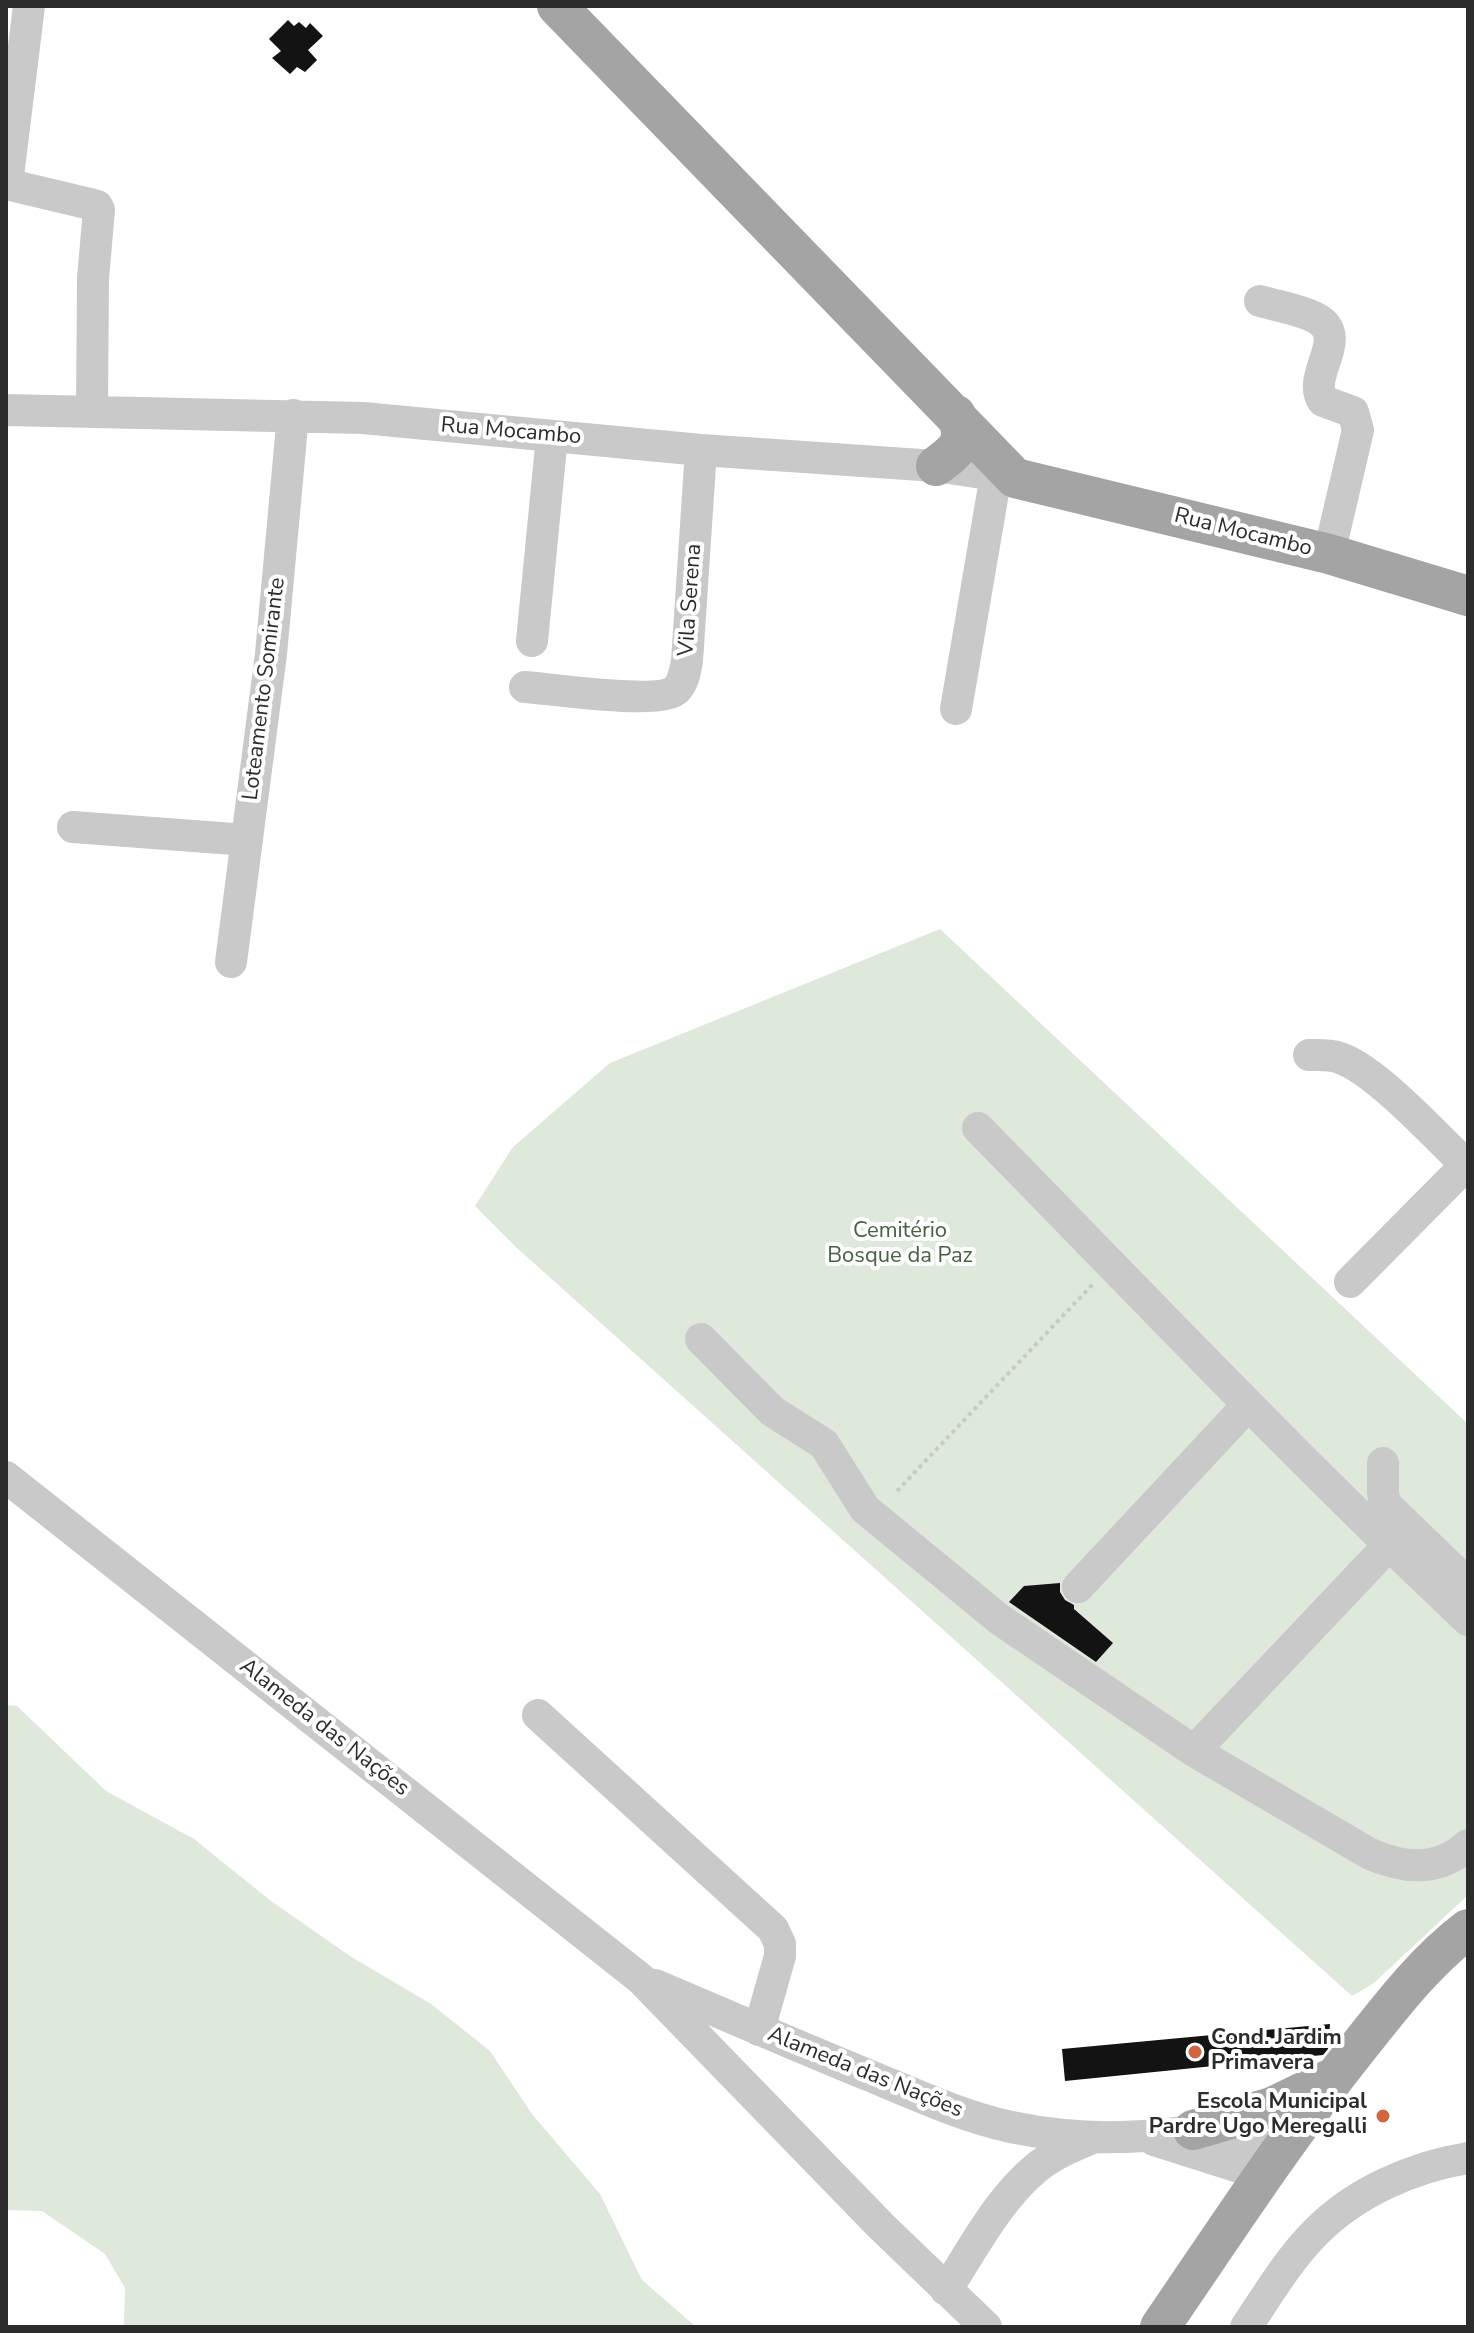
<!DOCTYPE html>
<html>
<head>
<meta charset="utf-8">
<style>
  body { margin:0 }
  #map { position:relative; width:1474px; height:2333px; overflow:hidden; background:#fff; font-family:"Nunito Sans",sans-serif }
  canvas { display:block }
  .frame { position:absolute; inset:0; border:8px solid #2c2c2c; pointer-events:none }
</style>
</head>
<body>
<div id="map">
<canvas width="1474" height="2333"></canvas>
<div class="frame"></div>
</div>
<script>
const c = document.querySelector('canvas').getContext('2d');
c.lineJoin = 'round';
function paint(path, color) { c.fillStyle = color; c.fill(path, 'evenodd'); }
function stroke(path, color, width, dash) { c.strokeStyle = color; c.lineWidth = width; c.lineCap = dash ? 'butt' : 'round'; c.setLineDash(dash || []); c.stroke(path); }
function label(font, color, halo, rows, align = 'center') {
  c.font = font + ' "Nunito Sans",sans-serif'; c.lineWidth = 8; c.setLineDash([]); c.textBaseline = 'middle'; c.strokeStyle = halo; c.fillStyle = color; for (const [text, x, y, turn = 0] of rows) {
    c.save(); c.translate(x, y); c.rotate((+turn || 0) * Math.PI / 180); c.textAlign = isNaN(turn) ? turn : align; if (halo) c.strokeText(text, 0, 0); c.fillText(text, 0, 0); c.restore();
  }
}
paint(new Path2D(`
  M940,929L1468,1424V1895L1374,1983L1352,1996L517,1248L475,1206L513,1147L610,1063Z
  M6,1705L17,1706L106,1791L194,1839L271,1901L350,1956L431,2004L490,2051L532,2114L600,2194L642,2280L696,2327H124L125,2288L105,2254L42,2211L6,2210Z`), '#dee9db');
paint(new Path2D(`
  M288,20L294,26L299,22L306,28L310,23L323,36L308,50L317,60L305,72L297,67L290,74L272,58L281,51L269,39Z
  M1060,1583V1592L1065,1600L1074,1605V1609L1113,1643L1096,1662L1009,1602L1024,1586Z
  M1330,2024L1328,2049L1323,2055L1065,2081L1062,2049Z`), '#131313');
stroke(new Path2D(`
  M897,1491L1094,1283`), '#c9c9c9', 4, [4, 4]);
stroke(new Path2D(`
  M6,184L86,203L97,206L99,210L93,278L92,410
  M7,184L29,6
  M1260,301C1277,306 1298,309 1314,317C1353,336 1305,375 1323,401L1353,412L1358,430L1329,554
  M6,410L363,418L701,450L936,466L1015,478
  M532,641L552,436
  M525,687C552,689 658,705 676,690C684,682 685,671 687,661L701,450
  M956,709L996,475
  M73,827L247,840
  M231,962L271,654L293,415
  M1309,1055C1318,1055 1330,1054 1340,1058C1376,1070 1438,1138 1468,1167
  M978,1128C1140,1293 1299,1461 1468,1620
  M1350,1282L1466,1165
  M701,1339L772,1411L824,1444L865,1509L999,1619L1194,1751L1370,1854C1405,1869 1438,1872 1468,1845
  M1383,1463V1494L1386,1505L1468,1584
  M6,1477L641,1979L881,2226L986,2327
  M1078,1587L1248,1405
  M538,1715L773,1929L780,1944V1956L759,2030
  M1194,1751L1389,1545
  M655,1985C726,2015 797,2046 868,2075C914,2094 961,2116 1011,2127C1054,2136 1100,2139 1144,2136C1169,2135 1191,2129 1216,2132C1239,2135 1259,2144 1279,2152
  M1154,2140L1264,2175
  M946,2290C973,2249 997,2201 1035,2169C1051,2155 1071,2147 1090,2139
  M1246,2327C1268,2295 1288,2260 1315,2233C1355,2192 1413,2167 1468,2158`), '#c9c9c9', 32);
stroke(new Path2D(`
  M557,6L1015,478L1329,554L1468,596
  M936,466C957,451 968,442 956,415
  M1193,2130L1272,2107L1330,2079
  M1160,2327C1223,2235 1284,2141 1353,2054C1389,2009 1422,1964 1468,1929`), '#a4a4a4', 40);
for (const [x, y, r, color] of [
  [1195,2052,8,"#d26440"],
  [1383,2116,8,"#d26440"]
]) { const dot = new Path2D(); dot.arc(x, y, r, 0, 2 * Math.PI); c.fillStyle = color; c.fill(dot); stroke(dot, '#fff', 3); }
label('22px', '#2c2c2c', '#fff', [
  ["Rua Mocambo",511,432,5],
  ["Rua Mocambo",1243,533,14],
  ["Vila Serena",691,600,-86],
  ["Loteamento Somirante",265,689,-83],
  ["Alameda das Nações",324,1728,38],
  ["Alameda das Nações",865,2073,22]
]);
label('22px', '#44633f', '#fff', [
  ["Cemitério",900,1232],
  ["Bosque da Paz",900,1257]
]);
label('bold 22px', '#2c2c2c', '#fff', [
  ["Cond. Jardim",1211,2039],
  ["Primavera",1211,2064],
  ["Escola Municipal",1367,2103,"right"],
  ["Pardre Ugo Meregalli",1367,2128,"right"]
], 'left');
</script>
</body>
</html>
